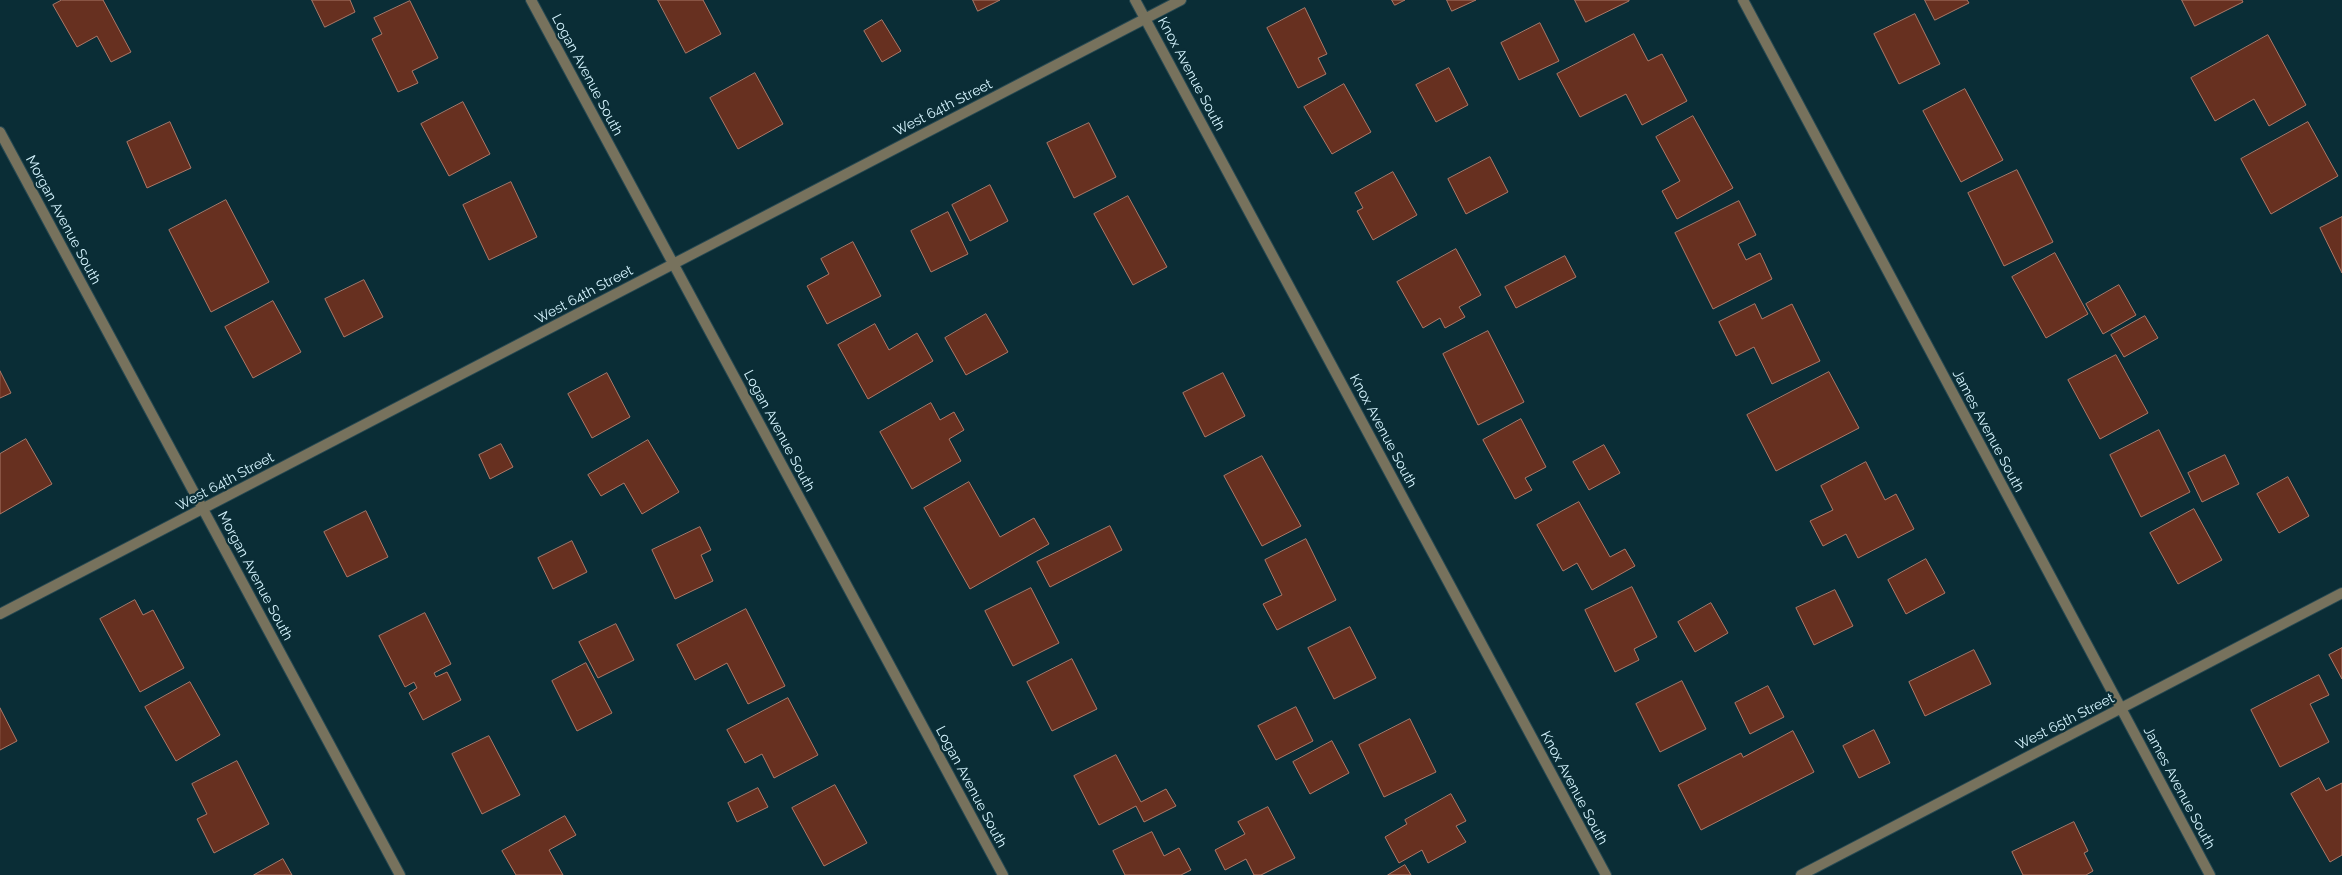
<!DOCTYPE html>
<html>
<head>
<meta charset="utf-8">
<style>
  body { margin:0 }
  canvas { display:block; background:#0a2d36 }
</style>
</head>
<body>
<canvas width="2342" height="875"></canvas>
<script>
const c = document.querySelector('canvas').getContext('2d');
c.lineJoin = 'round';
function paint(path, color) { c.fillStyle = color; c.fill(path, 'evenodd'); }
function stroke(path, color, width, dash) { c.strokeStyle = color; c.lineWidth = width; c.lineCap = dash ? 'butt' : 'round'; c.setLineDash(dash || []); c.stroke(path); }
function label(font, color, halo, rows, align = 'center') {
  c.font = font + ' Raleway,sans-serif'; c.lineWidth = 4.5; c.setLineDash([]); c.textBaseline = 'middle'; c.strokeStyle = halo; c.fillStyle = color; for (const [text, x, y, turn = 0] of rows) {
    c.save(); c.translate(x, y); c.rotate((+turn || 0) * Math.PI / 180); c.textAlign = isNaN(turn) ? turn : align; if (halo) c.strokeText(text, 0, 0); c.fillText(text, 0, 0); c.restore();
  }
}
const building = new Path2D(`
  M62,0H103L131,52L111,62L97,36L77,47L53,5Z
  M312,0H350L355,12L325,27Z
  M658,0H703L721,34L686,53Z
  M973,0H1000L978,11Z
  M1392,0H1405L1395,5Z
  M1447,0H1476L1452,11Z
  M1575,0H1629V1L1586,22Z
  M1925,0H1967L1969,3L1935,20Z
  M2182,0H2242L2243,2L2195,26Z
  M410,1L438,58L412,71L418,83L398,92L372,39L382,34L374,18Z
  M1305,8L1327,54L1318,58L1326,74L1298,88L1267,28Z
  M1915,14L1940,64L1899,84L1874,34Z
  M882,20L901,51L882,62L864,31Z
  M1540,23L1559,61L1519,80L1501,43Z
  M1634,34L1648,61L1662,54L1687,101L1642,125L1626,94L1580,117L1557,74Z
  M2268,35L2306,105L2269,126L2254,99L2215,121L2191,78Z
  M1449,68L1468,105L1436,122L1416,85Z
  M755,73L783,124L738,149L710,98Z
  M1344,84L1371,132L1332,154L1304,107Z
  M1965,89L2003,160L1961,182L1923,111Z
  M463,102L490,154L449,176L421,124Z
  M1693,116L1733,188L1677,219L1662,191L1680,181L1656,137Z
  M170,122L191,168L147,188L127,142Z
  M2308,122L2338,176L2271,214L2241,159Z
  M1089,123L1116,177L1074,198L1047,143Z
  M1490,157L1508,192L1466,214L1448,179Z
  M2017,170L2053,242L2004,266L1968,193Z
  M1393,172L1417,215L1373,240L1357,211L1363,208L1355,193Z
  M511,182L537,237L489,260L463,205Z
  M990,185L1008,221L970,241L952,205Z
  M1128,196L1167,267L1133,285L1094,214Z
  M226,200L269,282L211,312L169,230Z
  M1739,201L1756,235L1738,244L1746,260L1760,253L1772,279L1713,309L1675,233Z
  M948,212L968,254L931,272L911,231Z
  M2342,217V273L2320,228Z
  M853,242L881,296L827,324L807,286L829,274L821,259Z
  M1456,249L1481,295L1459,307L1465,317L1445,328L1440,318L1423,328L1397,282Z
  M2055,253L2088,314L2046,338L2012,277Z
  M1565,256L1576,277L1516,308L1505,287Z
  M364,280L383,317L344,337L325,299Z
  M2119,285L2136,315L2103,334L2086,304Z
  M273,301L301,352L253,378L225,327Z
  M1755,304L1762,319L1792,304L1820,361L1772,384L1754,347L1736,356L1719,322Z
  M986,314L1008,352L966,375L945,338Z
  M2145,316L2158,338L2124,357L2111,335Z
  M875,324L889,350L917,333L933,361L868,399L838,345Z
  M1488,331L1524,402L1478,425L1443,354Z
  M2116,355L2148,413L2100,439L2068,380Z
  M0,371L11,393L0,398Z
  M1829,372L1859,428L1776,471L1747,415Z
  M607,373L630,417L592,438L568,394Z
  M1223,373L1245,416L1205,437L1183,393Z
  M931,403L940,420L954,412L964,430L949,439L961,461L912,489L880,432Z
  M1521,419L1546,467L1525,478L1532,490L1515,499L1483,440Z
  M2159,430L2190,492L2141,517L2110,455Z
  M26,439L52,484L0,514V454Z
  M648,440L679,492L642,514L624,483L601,496L588,475Z
  M501,444L513,467L490,479L479,455Z
  M1604,445L1620,473L1589,490L1573,462Z
  M2225,455L2239,484L2202,502L2188,473Z
  M1262,456L1301,526L1262,546L1224,476Z
  M1866,462L1885,500L1896,494L1914,529L1858,558L1846,534L1823,546L1810,521L1833,510L1821,486Z
  M2288,477L2309,516L2279,533L2257,494Z
  M969,482L1000,537L1034,518L1049,544L970,589L924,508Z
  M1579,502L1610,557L1625,549L1635,566L1592,590L1577,563L1563,571L1537,525Z
  M2194,509L2222,560L2178,584L2150,533Z
  M366,511L388,557L347,577L324,532Z
  M1110,526L1122,550L1050,587L1037,562Z
  M700,527L711,550L701,555L713,581L675,599L652,550Z
  M1306,539L1336,600L1277,630L1263,604L1282,595L1265,560Z
  M572,541L587,572L553,589L538,558Z
  M1926,559L1945,593L1906,614L1888,580Z
  M1632,587L1657,637L1634,649L1639,660L1615,672L1585,610Z
  M1031,588L1059,643L1013,666L985,611Z
  M1835,590L1853,626L1814,645L1796,608Z
  M135,600L143,615L153,610L184,668L140,692L100,619Z
  M1711,603L1728,633L1695,652L1678,622Z
  M746,609L785,686L748,704L727,663L695,680L677,645Z
  M425,613L451,664L434,673L436,677L447,672L461,700L423,720L409,693L417,688L414,682L405,687L379,636Z
  M616,624L634,660L598,678L579,642Z
  M1350,627L1376,678L1334,699L1308,648Z
  M2342,648V679L2329,655Z
  M1974,650L1991,684L1925,716L1909,682Z
  M1072,659L1097,709L1052,731L1027,682Z
  M586,663L612,713L577,731L552,681Z
  M2319,675L2329,695L2310,704L2329,742L2280,767L2251,710Z
  M1682,681L1706,729L1660,752L1636,704Z
  M190,682L220,735L176,761L145,707Z
  M1768,686L1784,717L1750,734L1735,703Z
  M788,698L818,755L774,778L762,754L745,763L727,730Z
  M1296,707L1313,741L1276,760L1258,726Z
  M0,708L17,741L0,750Z
  M1410,719L1436,772L1384,797L1359,745Z
  M1874,730L1890,763L1859,778L1843,746Z
  M1793,731L1814,772L1701,830L1678,785L1741,753L1743,757Z
  M489,736L520,795L482,814L452,754Z
  M1332,741L1349,773L1310,794L1293,762Z
  M1116,755L1141,802L1166,789L1176,806L1144,822L1136,806L1099,825L1074,776Z
  M237,761L269,824L214,853L197,819L207,814L192,784Z
  M2319,778L2326,791L2342,783V855L2330,862L2291,794Z
  M835,785L867,843L824,866L792,808Z
  M758,788L768,807L737,822L728,803Z
  M1451,794L1466,821L1456,826L1466,842L1428,863L1422,850L1399,863L1385,837L1407,824L1405,820Z
  M1268,807L1295,858L1261,875H1254L1246,859L1225,870L1215,850L1245,834L1238,822Z
  M565,816L576,835L549,850L563,875H516L502,851Z
  M2074,822L2088,851L2084,853L2093,871L2086,875H2023L2012,852Z
  M1152,832L1164,856L1179,848L1191,870L1181,875H1125L1113,851Z
  M283,859L292,875H254Z
  M1405,865L1411,875H1388Z`);
paint(building, '#673020');
stroke(building, '#ac7868', 1);
const street = new Path2D(`
  M531,0L1003,875
  M1135,0L1606,875
  M1743,0L2210,875
  M0,132L400,875
  M0,614L1181,0
  M1801,875L2342,593`);
stroke(street, '#274952', 12);
stroke(street, '#77725d', 10);
label('14px', '#d6f5ff', '#0a2d36', [
  ["Knox Avenue South",1191,74,62],
  ["Logan Avenue South",587,75,62],
  ["West 64th Street",943,108,-27],
  ["Morgan Avenue South",63,220,62],
  ["West 64th Street",584,295,-28],
  ["Logan Avenue South",779,431,62],
  ["Knox Avenue South",1383,431,62],
  ["James Avenue South",1988,431,62],
  ["West 64th Street",225,482,-28],
  ["Morgan Avenue South",255,576,62],
  ["West 65th Street",2065,722,-27],
  ["Logan Avenue South",971,787,62],
  ["Knox Avenue South",1574,788,62],
  ["James Avenue South",2179,788,62]
]);
</script>
</body>
</html>
